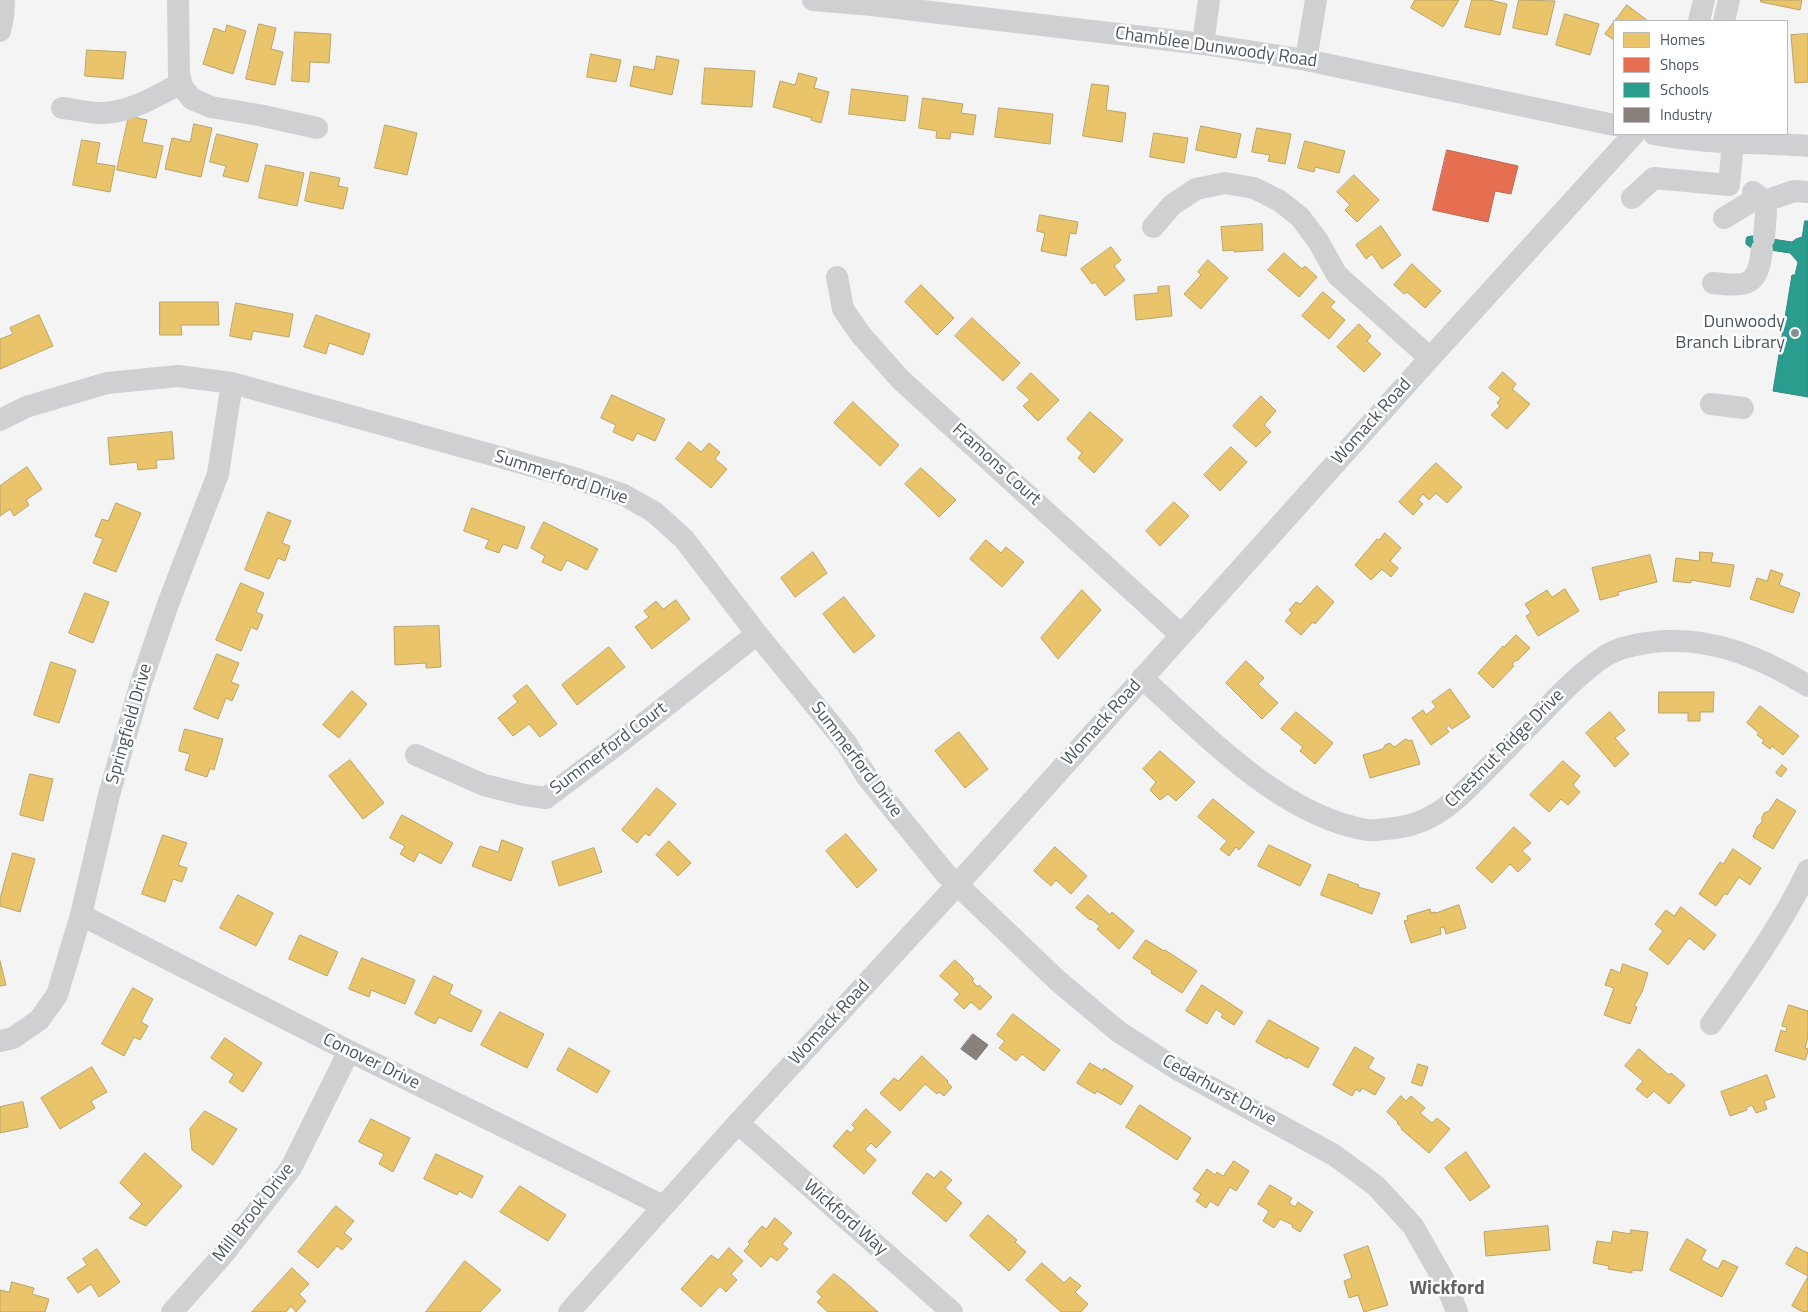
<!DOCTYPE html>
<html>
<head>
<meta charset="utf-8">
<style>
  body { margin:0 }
  #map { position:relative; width:1808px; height:1312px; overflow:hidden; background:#f4f4f4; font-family:"Titillium Web",sans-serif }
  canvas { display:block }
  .legend { position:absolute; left:1613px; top:20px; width:175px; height:115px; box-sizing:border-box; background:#fff; border:1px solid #b7bbc0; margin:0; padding:6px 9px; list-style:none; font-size:15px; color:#4a5661 }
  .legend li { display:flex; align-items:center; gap:10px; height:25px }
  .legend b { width:25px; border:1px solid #b7bbc0 }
</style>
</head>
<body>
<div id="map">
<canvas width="1808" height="1312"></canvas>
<ul class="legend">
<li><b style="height:14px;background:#e9c46a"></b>Homes</li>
<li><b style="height:14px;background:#e76f51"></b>Shops</li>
<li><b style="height:14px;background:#2a9d8f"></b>Schools</li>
<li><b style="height:14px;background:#8a817c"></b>Industry</li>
</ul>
</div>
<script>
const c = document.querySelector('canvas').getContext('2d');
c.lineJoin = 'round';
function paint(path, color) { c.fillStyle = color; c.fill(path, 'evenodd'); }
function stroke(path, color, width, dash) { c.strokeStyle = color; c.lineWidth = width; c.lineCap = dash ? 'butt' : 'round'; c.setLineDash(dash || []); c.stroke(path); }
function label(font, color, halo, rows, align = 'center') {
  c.font = font + ' "Titillium Web",sans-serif'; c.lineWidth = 5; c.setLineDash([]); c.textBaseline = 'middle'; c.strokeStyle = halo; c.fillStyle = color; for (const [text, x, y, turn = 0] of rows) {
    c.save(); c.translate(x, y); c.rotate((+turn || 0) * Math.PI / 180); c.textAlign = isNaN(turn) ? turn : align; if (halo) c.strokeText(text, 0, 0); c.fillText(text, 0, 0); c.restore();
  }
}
const homes = new Path2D(`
  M1415,0H1459L1443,27L1411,8Z
  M1472,0H1490L1507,4L1500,35L1465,27Z
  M1519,0L1555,1L1547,35L1513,28Z
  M1761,0H1802L1800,10L1761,2Z
  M1627,5L1648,21H1615Z
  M1565,14L1599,24L1590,55L1556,45Z
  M1614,22V40L1605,34Z
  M259,24L276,28L271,49L283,52L275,85L246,79Z
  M227,25L246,31L233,74L203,64L214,28L225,32Z
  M295,32L331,34L329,63L310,62L309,82L292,81Z
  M1808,34V82L1795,83L1791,35Z
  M87,50L126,52L123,79L85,76Z
  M591,54L621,60L616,82L587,77Z
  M657,56L679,60L672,95L630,86L634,66L654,70Z
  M705,68L755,71L752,107L702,104Z
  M799,73L817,78L814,88L829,92L821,123L811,120L812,118L773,107L780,81L795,85Z
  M1092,84L1109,86L1106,110L1126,113L1122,142L1083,136Z
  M852,89L908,96L905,121L849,114Z
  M923,98L963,104L961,113L976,115L973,135L951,132L950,139L936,138L937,131L919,128Z
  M999,108L1053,114L1050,144L995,137Z
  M129,116L147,120L142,142L163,146L156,178L117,170Z
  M194,124L212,128L201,177L165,169L172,138L190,142Z
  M385,125L417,133L407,175L375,168Z
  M1201,126L1241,134L1236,158L1196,150Z
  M1257,128L1291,134L1285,164L1268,161L1270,155L1252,152Z
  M1154,133L1188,138L1184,163L1150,157Z
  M217,134L258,144L248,182L223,176L226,166L210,162Z
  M82,140L100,143L96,163L115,166L110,192L73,185Z
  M1305,141L1345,151L1339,173L1315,167L1314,172L1298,168Z
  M266,165L304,173L297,206L259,198Z
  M311,172L340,178L338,186L348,188L343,209L305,201Z
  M1354,175L1379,200L1357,222L1345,210L1350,205L1337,192Z
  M1040,215L1078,222L1076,234L1070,233L1066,256L1041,251L1045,233L1037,231Z
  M1262,224L1263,250L1234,252V250L1223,251L1221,227Z
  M1381,226L1401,255L1382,269L1372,254L1366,259L1356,245Z
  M1111,247L1121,260L1114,266L1125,280L1105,296L1095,282L1092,284L1081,269Z
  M1284,253L1302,269L1305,266L1317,277L1299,297L1268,270Z
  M1208,260L1228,278L1201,309L1184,294L1201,275L1198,272Z
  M1412,264L1441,291L1425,308L1407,292L1404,294L1394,285Z
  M921,285L954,318L937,335L905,302Z
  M1169,286L1172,316L1136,320L1134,295L1158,293V287Z
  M1323,292L1335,302L1330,307L1345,320L1329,339L1302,316Z
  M160,302H218L219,325H181L182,335H160Z
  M236,303L293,314L289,337L253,331L251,340L230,336Z
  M39,315L53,346L0,369V339L13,334L10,328Z
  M316,315L370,334L363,355L329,343L326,354L304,347Z
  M972,318L1020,363L1003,381L955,336Z
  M1359,324L1371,336L1367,341L1381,354L1364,372L1337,347Z
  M1503,372L1516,384L1512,389L1530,404L1507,429L1491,415L1500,406L1497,403L1501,398L1489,388Z
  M1031,373L1059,400L1038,421L1023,406L1030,400L1017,388Z
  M612,395L665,419L655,441L637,433L633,441L613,432L616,425L601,418Z
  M1261,396L1276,411L1264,425L1271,432L1256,447L1233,426Z
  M853,402L899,445L880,466L834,423Z
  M1090,412L1123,440L1094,473L1078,458L1082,453L1067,439Z
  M172,432L174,459L156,460L157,468L138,470L137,462L110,465L108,438Z
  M689,442L701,452L709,443L720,452L715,459L727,469L711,488L676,459Z
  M1231,447L1247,462L1220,491L1204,475Z
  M1436,463L1462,487L1447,503L1436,493L1429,500L1423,494L1418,500L1423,504L1413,515L1399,502Z
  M27,467L42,489L26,500L29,505L14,516L10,509L0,516V486Z
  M921,468L956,500L939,517L905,484Z
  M1174,502L1189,516L1160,546L1146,531Z
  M116,503L141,513L116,572L93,563L103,539L95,536L102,519L108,521Z
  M472,508L525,527L517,549L503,544L499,553L485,548L489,540L464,531Z
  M268,512L291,521L282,543L290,546L285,561L278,558L269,579L245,570Z
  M544,522L598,549L587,570L567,560L561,571L542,562L545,556L531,548Z
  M1385,533L1401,548L1390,561L1398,568L1391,577L1382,569L1371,580L1355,565L1377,539L1379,540Z
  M986,540L1001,553L1006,547L1024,562L1002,587L970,559Z
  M813,552L827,573L795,597L781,578Z
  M1700,552L1713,553L1711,562L1734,565L1730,587L1691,580V583L1673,581L1676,558L1699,561Z
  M1650,555L1657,582L1618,592L1619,595L1600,600L1592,568Z
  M1771,570L1783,574L1779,585L1800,593L1793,613L1750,599L1757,578L1767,581Z
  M241,583L264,593L256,612L263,615L257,630L251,627L241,651L216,640Z
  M1317,586L1334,602L1315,624L1313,622L1301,635L1285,621L1292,613L1289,610L1296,602L1300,604Z
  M1565,589L1579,611L1538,636L1526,616L1531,613L1525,604L1547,590L1552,597Z
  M1082,590L1101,610L1058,659L1041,638Z
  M85,593L109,602L93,643L69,633Z
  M844,597L875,636L854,653L823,614Z
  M676,600L690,619L652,649L635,627L649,617L644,611L656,601L663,609Z
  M439,626L441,667L426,668V663L395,665L394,627Z
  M1516,635L1530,648L1517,661L1516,660L1512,664L1514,666L1493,688L1478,673L1503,646L1504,647Z
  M609,647L625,667L577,705L562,685Z
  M217,654L239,663L231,682L239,685L232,701L226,698L218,719L194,709Z
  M1246,661L1264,678L1258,684L1278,703L1262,719L1226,683Z
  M51,662L76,670L59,723L34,715Z
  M527,685L557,724L540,737L529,724L513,736L498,718L518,702L513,696Z
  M1450,689L1470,717L1452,729L1449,725L1446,728L1449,732L1431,745L1412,718L1423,710L1426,715L1436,707L1432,702Z
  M352,691L367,704L339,738L323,725Z
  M1659,692H1714L1713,712H1700V721H1688V713H1659Z
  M1760,706L1799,736L1783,755L1772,746L1770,749L1762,743L1764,740L1757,735L1759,733L1747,723Z
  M1296,712L1333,743L1315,764L1300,751L1303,747L1281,729Z
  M1610,712L1625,730L1615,738L1629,754L1615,767L1586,733Z
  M185,729L223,739L214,770L210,768L207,777L185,770L190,754L179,751Z
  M959,732L988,769L965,788L935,751Z
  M1406,739L1409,741L1412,740L1420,764L1370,778L1363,755L1383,749L1385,745L1390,743L1394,747Z
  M1160,751L1195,782L1176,801L1168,794L1160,800L1150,790L1156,782L1143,769Z
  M350,760L384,803L363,819L329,776Z
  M1563,761L1580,776L1573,785L1580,792L1568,805L1561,799L1549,812L1530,795Z
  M1782,765L1787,769L1781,777L1776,773Z
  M30,774L53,779L43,821L20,815Z
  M657,788L676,804L649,836L645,833L637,843L622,830Z
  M1213,799L1254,832L1239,850L1236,847L1229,856L1220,849L1227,841L1198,817Z
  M1777,799L1796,811L1773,849L1753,837L1757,827L1762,822V817L1764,813L1769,811Z
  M402,815L453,843L441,864L419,852L414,862L400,854L405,846L390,838Z
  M1514,827L1531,843L1522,851L1531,859L1518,872L1510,864L1492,883L1476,868L1490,853H1492L1491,852Z
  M846,834L877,870L857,888L826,851Z
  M163,835L187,843L178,865L187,868L182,882L173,879L165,902L142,894Z
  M502,840L523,848L511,881L472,866L480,846L498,852Z
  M669,841L691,863L678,876L656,855Z
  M1269,845L1311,865L1300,886L1258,866Z
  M1055,847L1087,876L1071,894L1056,880L1051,886L1034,871Z
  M594,848L602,872L559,886L552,862Z
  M1733,849L1761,868L1750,885L1739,877L1727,895L1725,893L1716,906L1699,894L1720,862L1723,864Z
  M13,853L35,859L20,912L0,906V899Z
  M1329,874L1359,885L1358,887L1380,893L1372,914L1321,895Z
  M238,895L273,913L256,946L220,928Z
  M1088,895L1110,915L1112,912L1134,931L1119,949L1097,929L1100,926L1091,919L1090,920L1076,908Z
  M1459,905L1466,928L1446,934L1444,927L1440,928L1441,934L1411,943L1404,921L1408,920L1407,916L1430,909L1431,913L1435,912V913Z
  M1681,907L1716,935L1704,950L1689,938L1668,965L1649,949L1663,931L1655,924L1666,910L1674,916Z
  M300,935L338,952L327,976L289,959Z
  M1146,940L1164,951L1165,950L1197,971L1182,993L1151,973L1152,971L1133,958Z
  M362,958L415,980L405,1004L371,990L369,997L349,989Z
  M955,960L974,979L972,981L978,987L979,985L992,997L980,1010L971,1002L964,1009L954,1000L960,994L940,976Z
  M0,961L6,985L0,986Z
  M1623,964L1648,973L1642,992L1634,1006L1637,1007L1630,1024L1604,1015L1614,988L1605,985L1611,969L1620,973Z
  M434,976L453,985L449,994L482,1011L471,1032L439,1017L435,1024L415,1014Z
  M1202,985L1243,1012L1234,1025L1221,1017L1223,1014L1216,1009L1207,1024L1186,1011Z
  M133,988L153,999L141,1022L148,1026L140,1040L134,1037L124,1056L102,1044Z
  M1789,1005L1808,1011V1037L1805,1048L1808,1049V1051L1805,1060L1775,1051L1781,1030L1786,1032L1787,1027L1782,1026Z
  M500,1012L544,1034L527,1068L481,1045Z
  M1013,1014L1060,1050L1044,1071L1022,1054L1016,1061L999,1048L1005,1041L997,1035Z
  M1269,1020L1319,1048L1308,1068L1288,1057L1287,1059L1256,1042Z
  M225,1038L262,1063L243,1092L229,1082L234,1074L211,1058Z
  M1355,1047L1374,1058L1368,1068L1385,1078L1375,1095L1362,1088L1360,1092L1356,1089L1352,1096L1333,1085Z
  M569,1048L610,1071L597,1093L557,1070Z
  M1639,1049L1669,1075L1671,1073L1685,1085L1669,1104L1654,1091L1647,1098L1636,1089L1643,1081L1625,1066Z
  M922,1056L948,1081L947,1082L952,1087L944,1096L939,1092L937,1094L925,1084L900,1111L880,1093L894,1078L898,1081Z
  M1090,1063L1103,1071L1104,1068L1133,1086L1121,1105L1097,1091L1095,1094L1077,1083Z
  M1418,1064L1428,1067L1422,1086L1412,1083Z
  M92,1067L107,1092L91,1101L95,1108L60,1129L41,1098Z
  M1767,1075L1775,1097L1764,1101L1767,1109L1756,1113L1752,1105L1746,1108L1747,1110L1730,1116L1721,1092Z
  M1401,1096L1406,1101L1411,1096L1425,1108L1420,1113L1432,1123L1437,1118L1450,1129L1429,1153L1401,1129L1402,1128L1397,1123L1398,1122L1387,1112Z
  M23,1102L28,1127L0,1133V1107Z
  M1140,1105L1191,1138L1177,1160L1126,1127Z
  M866,1109L891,1132L876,1148L871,1143L866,1148L865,1150L876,1160L864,1174L833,1146L847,1130L851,1133L855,1128L852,1125Z
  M205,1111L237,1129L213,1165L192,1150L190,1129Z
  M371,1119L410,1138L393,1172L379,1164L384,1154L359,1142Z
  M1466,1152L1490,1187L1470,1201L1445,1168Z
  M145,1153L182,1186L146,1226L129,1218L142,1204L120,1183Z
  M436,1154L483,1176L472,1198L459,1191L457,1195L424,1179Z
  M1234,1161L1249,1171L1236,1191L1230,1187L1218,1206L1210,1201L1206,1208L1196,1201L1201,1194L1193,1189L1207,1169L1215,1175L1217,1172L1223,1176Z
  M941,1171L952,1180L945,1188L962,1203L946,1222L912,1193L927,1173L934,1178Z
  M1270,1185L1292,1198L1289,1203L1295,1207L1298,1202L1313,1212L1300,1232L1292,1227L1293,1225L1280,1219L1274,1228L1263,1221L1269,1211L1258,1204Z
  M520,1186L566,1215L548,1241L500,1212Z
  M336,1206L354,1221L344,1233L352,1239L342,1250L337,1246L318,1268L298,1252Z
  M988,1215L1017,1240L1015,1242L1026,1252L1009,1271L970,1236Z
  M775,1218L792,1233L782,1244L788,1249L777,1261L771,1256L761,1267L744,1251L750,1244L748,1242L762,1226L766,1229Z
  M1548,1226L1550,1250L1486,1256L1484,1232Z
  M1631,1230L1648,1232L1642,1271L1632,1270V1273L1608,1269L1609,1266L1593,1263L1597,1241L1611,1243L1613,1231L1630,1234Z
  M1687,1239L1706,1250L1701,1260L1718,1269L1723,1260L1738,1267L1722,1297L1670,1270Z
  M1368,1246L1388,1305L1364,1312L1358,1295L1349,1298L1344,1281L1352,1278L1344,1255Z
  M1796,1247L1808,1253V1276L1786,1264Z
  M729,1248L743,1261L731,1274L737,1280L726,1292L720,1286L701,1307L681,1289L711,1255L718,1260Z
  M97,1249L120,1282L99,1297L91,1284L78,1293L67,1278L87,1265L83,1259Z
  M465,1261L501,1290L480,1312H450L448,1311L447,1312H426Z
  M1042,1263L1064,1283L1070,1277L1081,1286L1075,1292L1088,1304L1081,1312H1061L1026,1280Z
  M292,1268L309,1284L299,1294L306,1301L296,1312L291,1306L286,1312H252Z
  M834,1274L845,1282L878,1312H828L817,1302L822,1297L817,1292Z
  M1808,1277V1312H1803L1792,1306Z
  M12,1282L34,1288L32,1294L49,1299L45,1312H0V1290L9,1292Z`);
paint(homes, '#e9c46a');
stroke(homes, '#b9a367', 1);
const shops = new Path2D(`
  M1447,150L1518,166L1511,194L1495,191L1488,222L1433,210Z`);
paint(shops, '#e76f51');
stroke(shops, '#b86856', 1);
const schools = new Path2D(`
  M1805,221H1808V397L1773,391L1792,275H1795L1798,262L1790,253L1750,247L1746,244V240L1747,237L1752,236L1792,242L1796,239L1802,237Z`);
paint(schools, '#2a9d8f');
stroke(schools, '#348881', 1);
const industry = new Path2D(`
  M973,1034L988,1045L976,1060L961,1049Z`);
paint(industry, '#8a817c');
stroke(industry, '#777474', 1);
stroke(new Path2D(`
  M178,0L179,75L183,88L192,99L211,107L259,115L317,128
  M813,0L872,5L1203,44L1306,60L1614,125
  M1699,21L1704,0
  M1724,21L1729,0
  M0,31L3,17L4,0
  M1203,44L1209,0
  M1306,60L1316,0
  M62,108C74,109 88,113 101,113C129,113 157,96 181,83
  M1654,134C1705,144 1757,142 1808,146
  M1753,192L1765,201L1766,213L1764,238
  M1632,198L1654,178L1729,185L1733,143
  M1724,218L1752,201H1765L1794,191L1808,192
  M1153,227L1172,205L1196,189L1225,183L1254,188L1280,201L1300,217L1318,241L1337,275L1430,358
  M837,277L843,309L861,335L900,379L1181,635
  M1713,283C1748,287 1758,286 1762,249
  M1711,404L1743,408
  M0,420L26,407L107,383L178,376L232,383L568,476L624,495L654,512L684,539L757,634L846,743L867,777L945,873L1058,981L1119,1032L1177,1069L1334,1155L1376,1186L1413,1226L1447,1286L1457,1312
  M1142,678C1205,734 1281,816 1367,830C1374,831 1381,829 1387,829C1426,826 1449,808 1475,781C1497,759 1518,737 1540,715C1560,694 1580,673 1605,656C1617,649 1632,645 1646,643C1704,633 1760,656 1808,686
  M416,755L484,785L524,795L546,798L619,743L757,634
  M81,915L349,1051L531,1140L663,1206
  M1711,1024C1745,976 1783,923 1808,870
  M0,1041L13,1038L39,1020L57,995L81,915L109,795L140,686L168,604L218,474L232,383
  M738,1123L952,1312
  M172,1312L222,1256L291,1168L349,1051
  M569,1312L738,1123L957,885L1430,358L1634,134`), '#ced0d2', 22);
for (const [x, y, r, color] of [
  [1795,333,5,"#868d94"]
]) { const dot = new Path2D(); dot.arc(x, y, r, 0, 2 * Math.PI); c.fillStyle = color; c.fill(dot); stroke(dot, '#fff', 2); }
label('18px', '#4a5661', '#fff', [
  ["Chamblee Dunwoody Road",1216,48,8],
  ["Womack Road",1372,422,-48],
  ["Framons Court",996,465,42],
  ["Summerford Drive",561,478,18],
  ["Womack Road",1102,723,-48],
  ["Springfield Drive",130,724,-74],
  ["Summerford Court",609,749,-37],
  ["Chestnut Ridge Drive",1505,749,-45],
  ["Summerford Drive",856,760,53],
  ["Womack Road",830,1023,-47],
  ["Conover Drive",371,1062,26],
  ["Cedarhurst Drive",1219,1091,29],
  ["Mill Brook Drive",254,1213,-52],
  ["Wickford Way",845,1218,41]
]);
label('18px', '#4a5661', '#fff', [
  ["Dunwoody",1785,323],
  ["Branch Library",1785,344]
], 'right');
label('bold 19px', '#5f6368', '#fff', [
  ["Wickford",1447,1289]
]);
</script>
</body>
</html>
